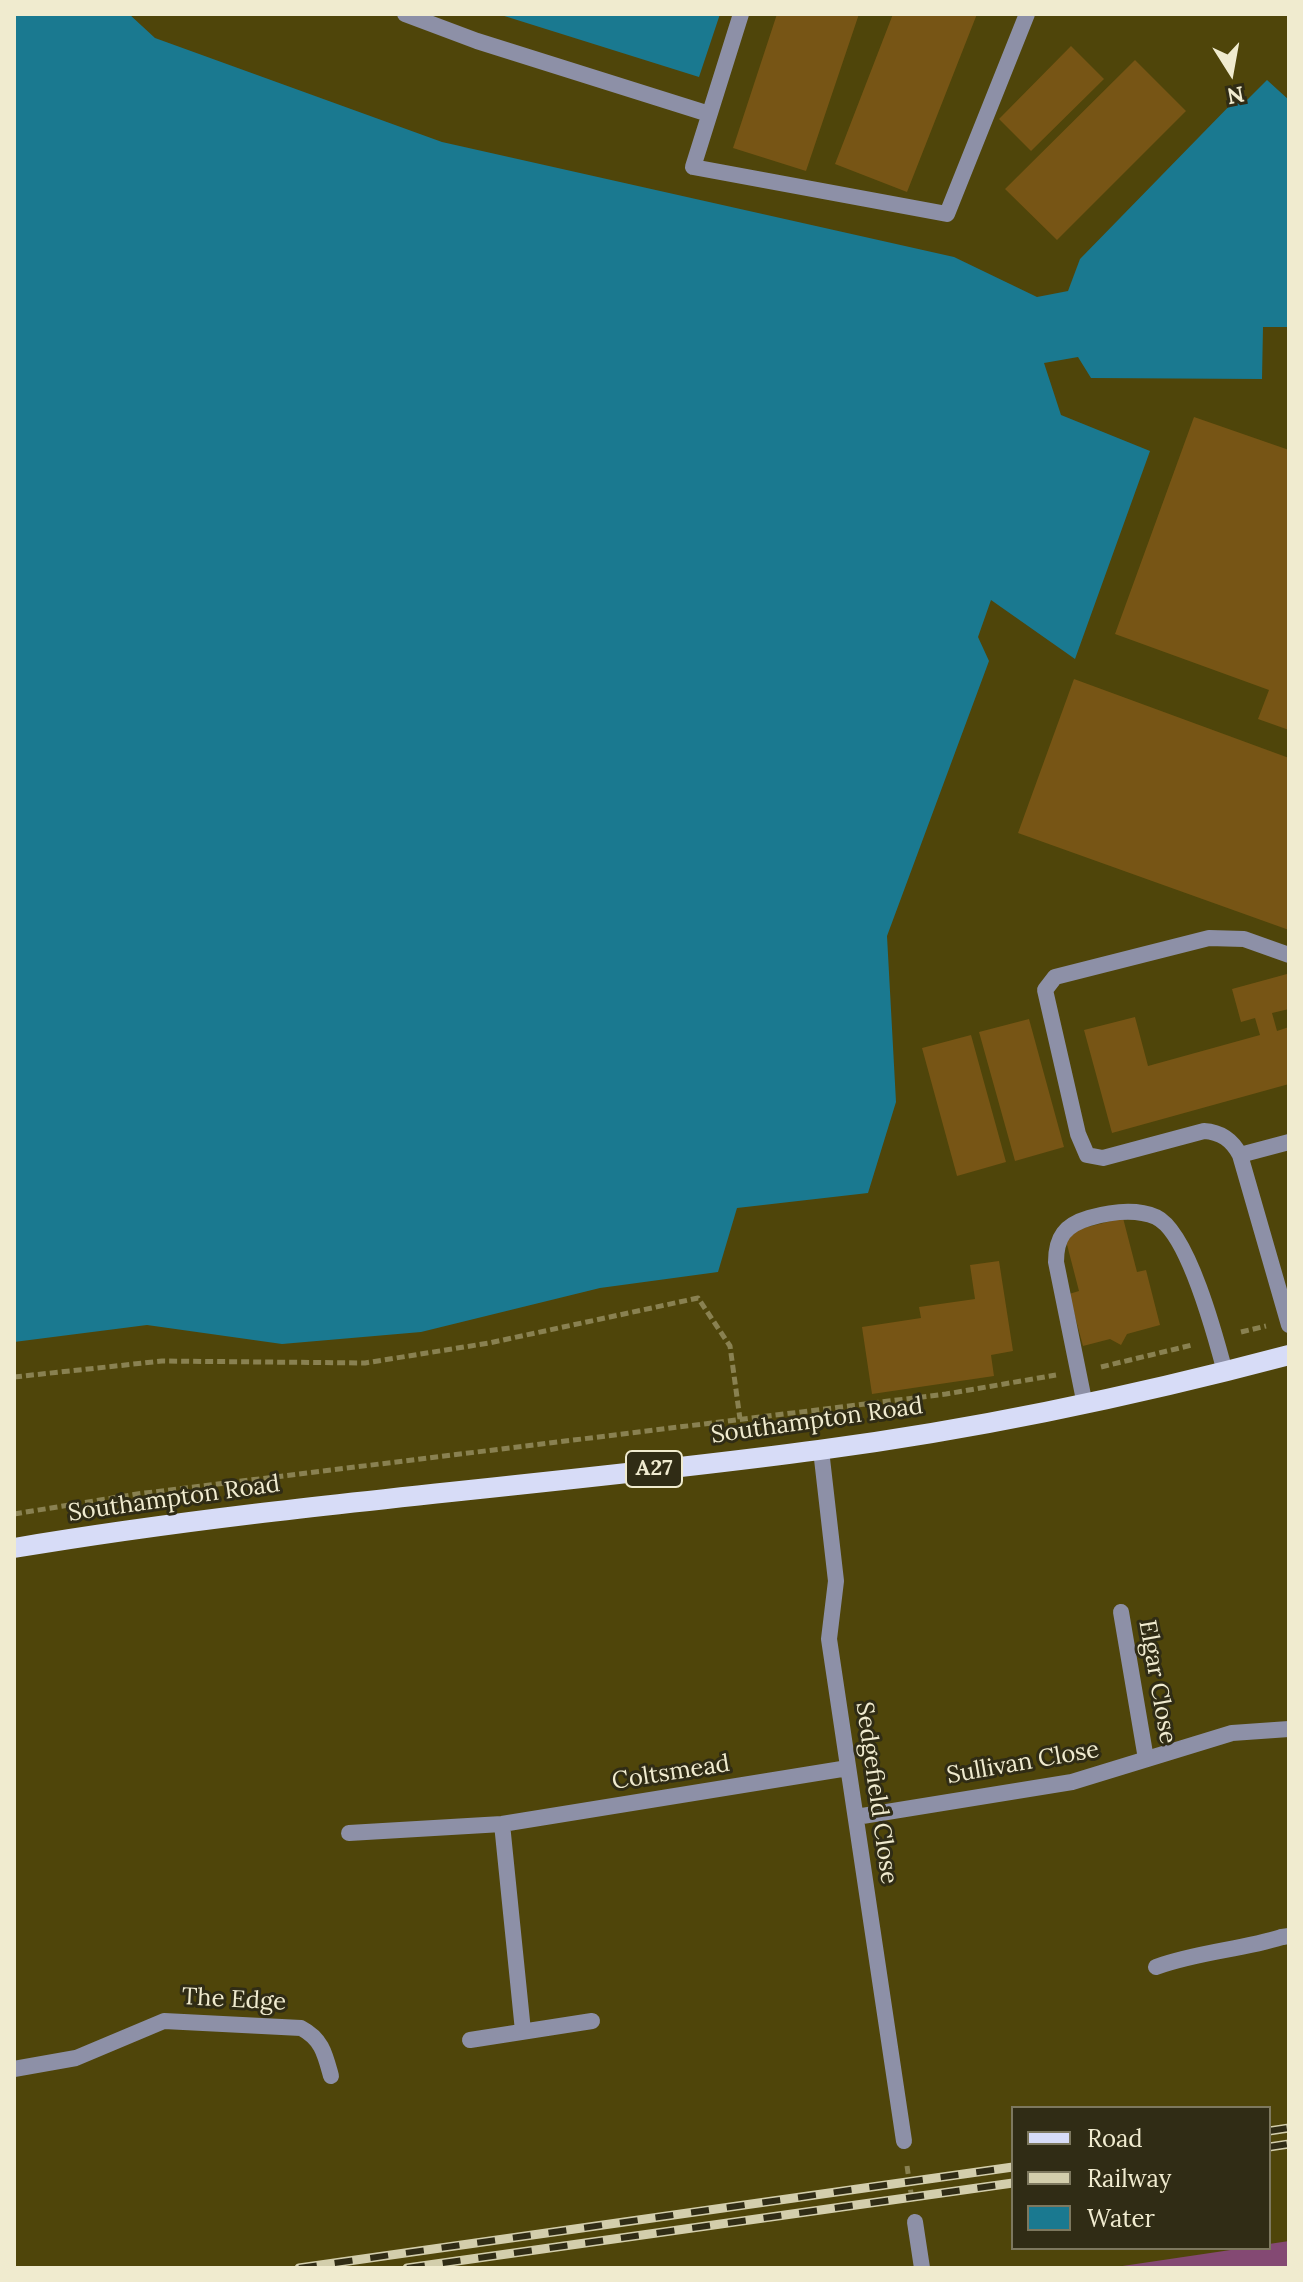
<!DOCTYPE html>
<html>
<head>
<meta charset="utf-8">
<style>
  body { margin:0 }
  #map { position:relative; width:1303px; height:2282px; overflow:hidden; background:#4f450a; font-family:Lora,serif }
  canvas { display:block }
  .frame { position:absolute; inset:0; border:16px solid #f0ebcf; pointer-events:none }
  .legend { position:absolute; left:1011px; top:2106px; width:260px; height:144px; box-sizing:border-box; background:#302c15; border:2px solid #7d785f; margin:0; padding:10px 14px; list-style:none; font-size:24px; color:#f0ebcf }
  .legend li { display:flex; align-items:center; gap:16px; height:40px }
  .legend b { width:40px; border:2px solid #7d785f }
  .north { position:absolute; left:1191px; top:32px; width:80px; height:80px; -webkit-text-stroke:6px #302c15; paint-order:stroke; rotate:169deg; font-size:22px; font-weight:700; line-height:32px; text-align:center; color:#f0ebcf }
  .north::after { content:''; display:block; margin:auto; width:28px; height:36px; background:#f0ebcf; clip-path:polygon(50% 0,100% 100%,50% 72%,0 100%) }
</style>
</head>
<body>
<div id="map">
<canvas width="1303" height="2282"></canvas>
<div class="frame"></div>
<ul class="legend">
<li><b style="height:10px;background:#d7dcf7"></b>Road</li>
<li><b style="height:10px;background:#d3ceac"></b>Railway</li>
<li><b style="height:22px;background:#1a7990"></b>Water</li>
</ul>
<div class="north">N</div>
</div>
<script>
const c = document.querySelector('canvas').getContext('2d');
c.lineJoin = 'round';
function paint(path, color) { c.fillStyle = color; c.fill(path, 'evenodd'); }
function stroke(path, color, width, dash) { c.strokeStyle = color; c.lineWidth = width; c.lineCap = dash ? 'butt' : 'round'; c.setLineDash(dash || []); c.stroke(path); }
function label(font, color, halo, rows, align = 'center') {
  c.font = font + ' Lora,serif'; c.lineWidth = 6; c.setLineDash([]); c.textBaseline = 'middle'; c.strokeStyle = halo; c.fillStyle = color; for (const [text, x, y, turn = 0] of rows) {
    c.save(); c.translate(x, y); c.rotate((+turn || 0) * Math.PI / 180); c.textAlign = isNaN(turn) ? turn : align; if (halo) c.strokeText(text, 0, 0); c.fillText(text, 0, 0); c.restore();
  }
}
paint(new Path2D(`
  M1289,2241V2268H1109L1244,2248H1269V2244Z`), '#844973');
paint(new Path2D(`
  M14,14H129L155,38L442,142L954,257L1037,297L1068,291L1080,259L1240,95L1246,101L1267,80L1289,100V327H1263L1262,379L1091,378L1078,357L1044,363L1061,415L1150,451L1075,659L991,600L978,637L989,661L887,936L896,1102L868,1193L737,1208L718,1272L600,1288L421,1332L282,1344L147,1325L14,1342Z
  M498,14H720L699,77Z`), '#1a7990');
paint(new Path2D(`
  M777,14H859L806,171L733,148Z
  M893,14H977L907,192L835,164Z
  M1071,46L1104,79L1031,151L999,119Z
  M1135,60L1186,111L1057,240L1005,189Z
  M1194,417L1289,450V730L1258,719L1269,690L1115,634Z
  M1074,679L1289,758V930L1018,833Z
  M1287,974L1289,1009L1272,1013L1277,1031L1289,1027V1084L1112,1133L1084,1030L1135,1017L1148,1066L1260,1035L1255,1018L1241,1022L1232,989Z
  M1029,1019L1064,1147L1015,1161L979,1032Z
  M971,1035L1006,1162L957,1176L922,1048Z
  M1123,1218L1137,1272L1146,1270L1160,1325L1127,1334L1121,1345L1110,1339L1083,1346L1069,1294L1079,1291L1064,1233Z
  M999,1261L1013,1351L991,1355L994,1376L872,1394L862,1327L921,1318L919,1307L975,1299L970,1265Z`), '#775515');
stroke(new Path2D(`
  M1241,1332L1266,1326
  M1101,1367L1192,1345
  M14,1377L162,1361L365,1363L489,1343L698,1298L730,1346L740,1419
  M14,1514L137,1494L946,1394L1056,1375
  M907,2166L912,2200`), '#898151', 5, [8, 4]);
stroke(new Path2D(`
  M405,14L477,41L709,114
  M741,14L693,167L947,214L1027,14
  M1289,955L1244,939L1209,938L1055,977L1045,990L1078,1134L1087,1155L1103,1158L1204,1131C1221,1132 1232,1140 1240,1155L1289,1325
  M1240,1155L1289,1142
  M1085,1405L1056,1262C1056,1237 1065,1225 1089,1218C1110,1212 1135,1208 1156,1217C1188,1232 1216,1338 1225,1372
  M1156,1967C1197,1952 1240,1950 1282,1937`), '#8d90a7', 16);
stroke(new Path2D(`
  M821,1450L836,1581L829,1639L904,2141
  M1121,1612L1146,1759
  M856,1817L1072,1782L1232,1733L1289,1729
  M502,1824L523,2031
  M349,1833L502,1824L848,1768
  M1282,1937L1289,1936
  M470,2040L592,2021
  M14,2069L76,2058L164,2021L301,2028C322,2039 325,2054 331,2076
  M915,2222L922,2268`), '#8d90a7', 16);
stroke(new Path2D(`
  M14,1548C281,1503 551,1486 819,1450C978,1429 1134,1396 1289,1355`), '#d7dcf7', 20);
const rail = new Path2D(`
  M1269,2131L1289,2128
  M1269,2147L1289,2144
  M299,2268L1013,2167
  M407,2268L1013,2183`);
stroke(rail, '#d3ceac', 9);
stroke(rail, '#302c15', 6, [18]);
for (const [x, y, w] of [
  [654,1469,56]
]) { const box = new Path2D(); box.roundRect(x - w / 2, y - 18, w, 36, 6); c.fillStyle = '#302c15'; c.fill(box); stroke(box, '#f0ebcf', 2); }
label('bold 22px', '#f0ebcf', null, [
  ["A27",654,1469]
]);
label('24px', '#f0ebcf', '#302c15', [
  ["Southampton Road",817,1421,-8],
  ["Southampton Road",174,1499,-8],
  ["Elgar Close",1157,1682,80],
  ["Sullivan Close",1023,1763,-10],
  ["Coltsmead",671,1773,-9],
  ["Sedgefield Close",876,1793,82],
  ["The Edge",234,2000,3]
]);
</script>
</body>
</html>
